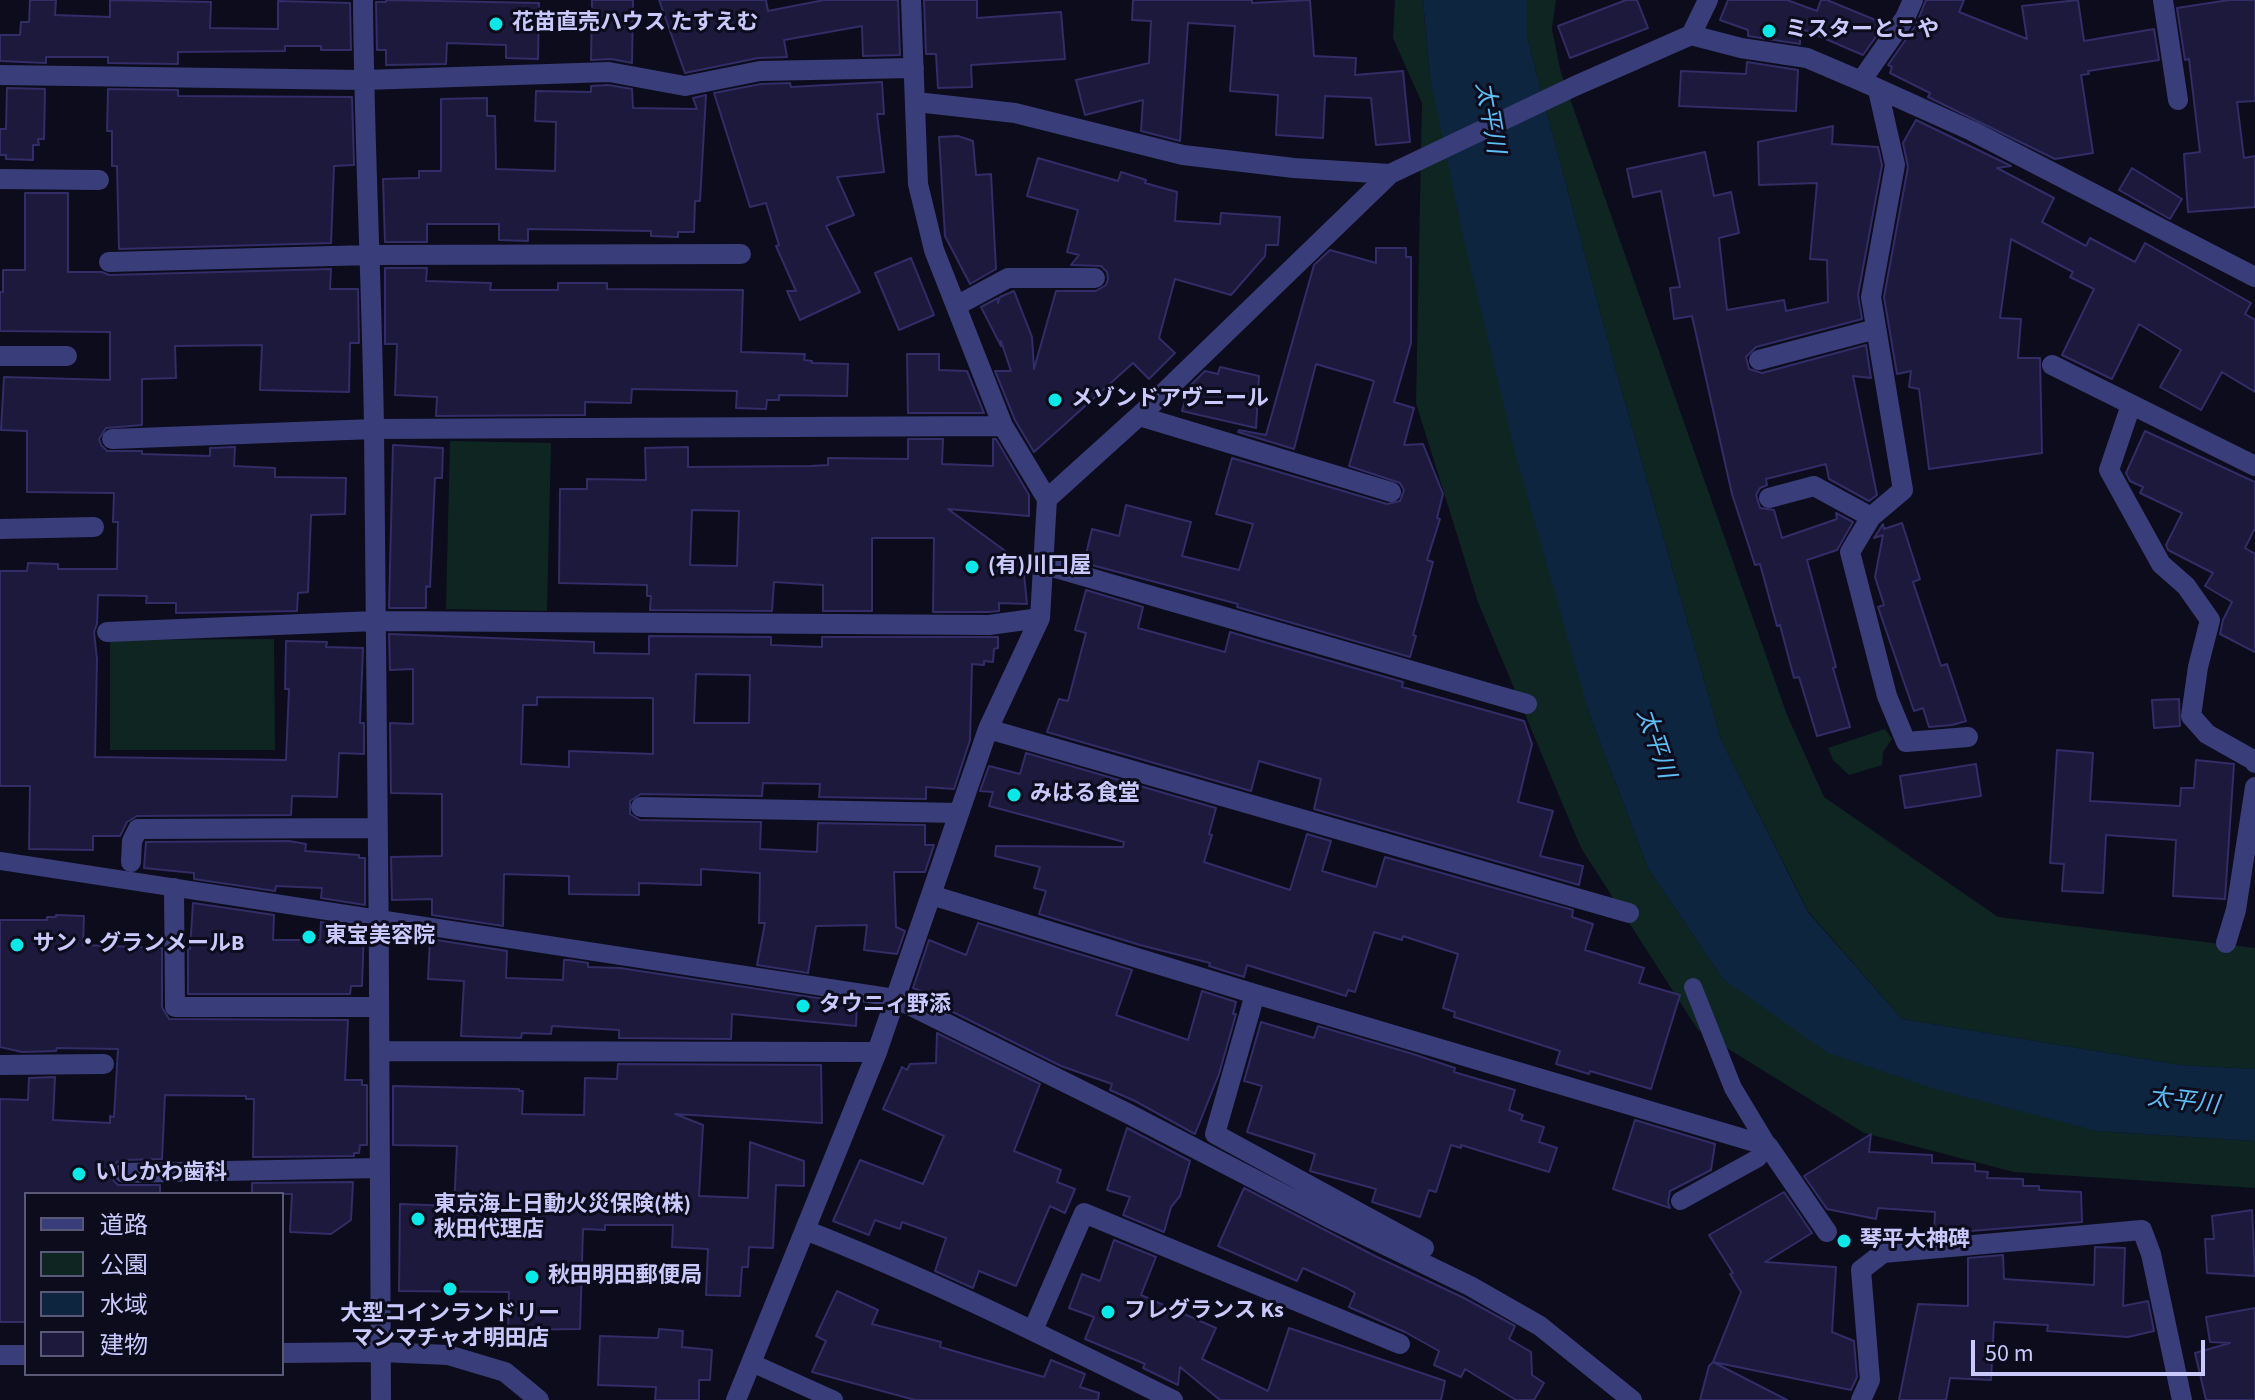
<!DOCTYPE html>
<html>
<head>
<meta charset="utf-8">
<style>
  body { margin:0 }
  #map { position:relative; width:2255px; height:1400px; overflow:hidden; background:#0d0c1c; font-family:"Source Sans 3","Noto Sans JP",sans-serif }
  canvas { display:block }
  .legend { position:absolute; left:24px; top:1192px; width:260px; height:184px; box-sizing:border-box; background:#0d0c1c; border:2px solid #595876; margin:0; padding:10px 14px; list-style:none; font-size:24px; color:#cac9fd }
  .legend li { display:flex; align-items:center; gap:16px; height:40px }
  .legend b { width:40px; border:2px solid #595876 }
  .scale { position:absolute; left:1971px; top:1340px; width:234px; height:36px; box-sizing:border-box; border:4px solid #cac9fd; border-top:0; padding-left:10px; font-size:24px; line-height:28px; white-space:nowrap; color:#cac9fd; -webkit-text-stroke:6px #0d0c1c; paint-order:stroke }
</style>
</head>
<body>
<div id="map">
<canvas width="2255" height="1400"></canvas>
<ul class="legend">
<li><b style="height:10px;background:#393d79"></b>道路</li>
<li><b style="height:22px;background:#0f2522"></b>公園</li>
<li><b style="height:22px;background:#0d253e"></b>水域</li>
<li><b style="height:22px;background:#1d193c"></b>建物</li>
</ul>
<div class="scale">50 m</div>
</div>
<script>
const c = document.querySelector('canvas').getContext('2d');
c.lineJoin = 'round';
function paint(path, color) { c.fillStyle = color; c.fill(path, 'evenodd'); }
function stroke(path, color, width, dash) { c.strokeStyle = color; c.lineWidth = width; c.lineCap = dash ? 'butt' : 'round'; c.setLineDash(dash || []); c.stroke(path); }
function label(font, color, halo, rows, align = 'center') {
  c.font = font + ' "Source Sans 3","Noto Sans JP",sans-serif'; c.lineWidth = 6; c.setLineDash([]); c.textBaseline = 'middle'; c.strokeStyle = halo; c.fillStyle = color; for (const [text, x, y, turn = 0] of rows) {
    c.save(); c.translate(x, y); c.rotate((+turn || 0) * Math.PI / 180); c.textAlign = isNaN(turn) ? turn : align; if (halo) c.strokeText(text, 0, 0); c.fillText(text, 0, 0); c.restore();
  }
}
paint(new Path2D(`
  M1395,0H1423L1430,77L1589,713L1648,868L1723,979L2097,1131L2255,1141V1188L2014,1172L1864,1133L1698,1030L1581,848L1478,602L1416,403L1422,103L1393,38Z
  M1527,0H1556L1552,29L1561,73L1787,715L1824,797L1998,917L2255,948V1069L2180,1065L1902,1019L1808,911L1721,740L1615,367L1538,80L1527,36Z
  M450,441L551,443L547,611L446,609Z
  M274,639L275,750H110V640Z
  M1885,729L1892,739L1883,752L1882,765L1849,775L1833,760L1828,748Z`), '#0f2522');
paint(new Path2D(`
  M1423,0H1527V36L1538,80L1615,367L1721,740L1808,912L1902,1019L2180,1065L2255,1069V1141L2097,1131L1935,1089L1828,1053L1723,979L1648,868L1589,713L1516,456L1462,231L1430,77Z`), '#0d253e');
const building = new Path2D(`
  M30,0H56L55,15L110,17V0L211,2L210,28L278,29V1L350,3L351,50H321V46H285V51L178,52V64L108,63V57H46V63L0,61V35H20L21,22H29Z
  M386,0L539,3L538,59L506,58V45L447,43L446,64L386,65V50H377L376,2H386Z
  M592,0H633L632,63L611,59L591,60Z
  M659,0H766L768,11L824,0H898L900,55L863,56L862,26L784,40L787,57L758,58L685,73Z
  M924,0H977V18L1061,12L1065,59L971,65L972,87L938,88L936,54H926Z
  M1133,0H1252V3L1310,0L1314,56L1356,58L1355,75L1403,71L1410,142L1376,145L1371,98L1325,96L1323,138L1276,135L1278,95L1230,91L1235,26L1188,23L1180,141L1141,131L1143,100L1085,115L1076,80L1149,63L1151,21L1132,20Z
  M1626,0H1637L1648,28L1570,58L1558,26Z
  M1728,0H1787L1817,11L1821,0H1827L1885,24L1863,55L1800,28V44L1748,36V30L1720,20Z
  M1926,0H1964L1959,12L2027,39L2022,6L2078,0L2084,41L2154,29L2159,60L2088,71L2089,74L2081,75L2093,153L2055,159L1928,97L1930,93L1890,73L1892,67L1888,65L1916,25Z
  M2229,0H2255V101L2237,102L2244,158L2255,156V207L2188,212L2184,154L2200,152L2189,59L2185,60L2177,8Z
  M1747,62L1798,70L1796,111L1679,106L1681,71L1746,74Z
  M882,82L884,114H877L884,172L837,177L854,215L826,226L860,292L800,320L787,291H796L776,246L779,245L766,203L750,207L714,93L761,84L790,83L791,87Z
  M608,85L632,89L633,108L697,109L693,98L706,95L700,201H695L694,232H678V237L651,236V231L528,229V241L499,240V224H427V242H385L383,179L419,178V171H441V99L487,98V116H495L496,169L555,171L556,122L535,121L536,91L591,92V86Z
  M7,88L45,89L44,139H38L39,145H33V160L6,159V155H0V129H6Z
  M108,89L178,90V96L352,97L354,165L334,166L331,243L119,249L117,166H112V131H107Z
  M1916,120L2011,166L1997,168L2054,198L2042,222L2086,246L2090,238L2135,262L2145,243L2251,303L2245,314L2255,320V392L2222,372L2201,410L2160,387L2181,350L2139,324L2112,379L2062,355L2094,289L2070,277L2073,272L2011,239L2000,318L2021,319L2018,358H2040L2042,453L1929,469L1919,389L1909,387L1911,371L1897,374L1884,297L1908,167L1903,143Z
  M1833,126L1832,144L1878,147L1882,165L1858,295L1862,319L1756,347L1746,357L1749,369L1762,373L1866,345L1871,378L1853,376L1877,495L1869,501L1829,479L1826,464L1766,479L1767,485L1760,488L1756,495L1760,508L1774,510L1782,538L1837,519L1836,513L1853,522L1837,550L1807,560L1836,667L1833,668L1850,727L1817,736L1799,677L1794,678L1780,625L1777,626L1760,564L1755,565L1732,494L1692,316L1674,319L1670,288L1680,287L1661,191L1633,197L1627,169L1705,152L1714,196L1731,192L1739,233L1719,238L1727,310L1784,300L1786,311L1828,302L1827,260L1810,259L1817,183L1759,185L1758,142Z
  M958,136L973,141L976,175L991,174L996,269L970,284L945,236L939,137Z
  M1038,158L1118,181L1121,172L1146,180L1145,183L1177,192L1175,221L1220,224L1221,213L1280,217L1278,245H1266L1265,256L1231,295L1175,279L1159,338L1175,353L1149,379L1133,363L1034,452L1015,420L995,371H1011L1001,341V346L981,307L998,298V303L1000,297L1014,291L1032,337L1034,369L1056,291H1096L1106,285L1108,279L1107,272L1101,266L1071,265L1079,255L1067,252L1078,210L1027,196Z
  M2132,168L2182,199L2170,219L2119,190Z
  M25,193H68V272H102L109,275L331,269L330,289H358L359,343H350L349,392L260,390L262,345L175,346L176,378L142,379V425L106,428L99,439L101,445L107,451H142V454L210,456V448L235,447L234,466L275,468V477L346,478L345,514L311,515L308,592L298,593L297,611L176,613V603H146L147,596L98,595L97,624L94,632L97,659L95,757L286,760L289,689H285L286,641L327,642L326,647L363,648L360,723H364V754L339,753L337,797L292,796L291,815L137,816L127,822L120,836H93V850L29,849L30,786H0V571H27L28,563L58,564V569H117L118,522H113L114,493L27,492V431L1,430L4,377L110,380V332L0,331V292H3V270H25Z
  M1376,248H1406V257H1411V343L1394,402L1414,408L1404,445L1423,444L1443,494L1437,518L1440,519L1427,560L1433,562L1413,635L1416,636L1410,657L1237,607L1238,604L1084,563L1092,529L1119,536L1126,505L1191,522L1182,556L1239,570L1253,524L1216,514L1232,458L1387,504L1400,501L1404,490L1400,483L1349,466L1374,381L1316,364L1294,449L1238,432L1239,430L1266,435L1314,265L1330,250L1376,263Z
  M911,258L934,315L899,330L875,273Z
  M385,268H427L426,281L491,283L490,290H558V283H607V289L743,290L741,352L805,354L804,360L812,361V363L848,364L847,396L779,395V400H767L766,409L736,408L737,391L632,389L631,403L585,402V415L436,416L437,397L395,395L397,344H385Z
  M907,354H939V370L967,371L984,413H908Z
  M1220,367L1259,376L1256,428L1182,411L1188,388L1205,371L1218,374Z
  M2145,431L2255,482V528L2245,548L2255,554V652L2220,634L2223,620L2232,602L2205,586L2213,573L2168,550L2166,545L2182,513L2140,493L2143,487L2130,481L2126,473Z
  M908,439H943L942,464L993,466V439H996L1029,495V516L948,509L1023,564L1027,604L999,603V611L988,612H933L934,538H872V611H823V585L774,582L772,611L650,610L651,596H647V585L559,583L560,489H587V479L646,480L645,448L688,447V467L811,466L828,465V458L908,459ZM692,510L739,511L737,566L690,565Z
  M393,445L443,448L442,478H435L430,587L426,586V608H389Z
  M1902,523L1920,579L1913,582L1941,666L1947,664L1966,721L1952,725L1929,727L1923,708L1914,711L1878,607L1884,605L1875,577L1883,535L1874,538L1883,524L1884,529Z
  M1086,590L1143,607L1138,628L1225,652L1230,632L1403,682L1402,687L1524,721L1532,744L1518,802L1553,811L1540,856L1583,866L1579,885L1314,809L1321,779L1259,761L1251,791L1047,732L1059,699L1068,701L1086,633L1075,630Z
  M389,634L594,642V653L649,654V636L771,637V645L822,647V637H998V648L994,649L993,662L984,661V665L972,664L970,740L954,789L926,787V799L819,797L820,784L763,783L762,796L641,794L630,801V814L640,820L761,822L760,849L817,852L818,823L925,825V845H934L925,872H894L896,927L905,931L897,954L864,950L867,925L816,926L808,973L757,965L765,923H759L760,873L701,869V885L639,883V895L569,894V876L504,874L503,926L432,915V899L392,900L391,857L442,856V794L391,793L390,723L413,724V669L390,670ZM696,674L750,675L749,723H694ZM537,697L653,698V754L569,751V767L521,764L523,705H537Z
  M2179,699L2180,726L2154,728L2152,700Z
  M2057,750L2093,753L2090,801L2180,806L2181,788H2194L2196,760L2234,764L2225,899L2173,896L2176,840L2106,835L2103,893L2062,891L2064,864L2050,863Z
  M1026,753L1216,808L1209,834L1212,835L1204,862L1290,890L1307,834L1331,841L1322,871L1376,887L1385,857L1573,910L1572,917L1593,924L1585,950L1644,968L1639,983L1680,995L1651,1089L1590,1071L1589,1074L1556,1064L1560,1051L1454,1017L1455,1012L1443,1008L1458,954L1403,936L1402,940L1374,932L1355,992L1348,990L1346,996L1247,965L1244,977L1209,966L1210,963L1140,945L1039,914L1046,891L1034,888L1040,867L995,856L996,846L1123,847L1124,842L989,806L993,792L980,791L989,766L1020,774Z
  M1976,764L1981,796L1905,808L1900,776Z
  M289,841L306,844L305,851L359,855V858H365V905L321,898L322,888L276,886L275,891L194,879V873L144,868L146,842Z
  M193,903L274,915L273,940H320L321,922L364,929L362,986H351L350,994H188V949H190Z
  M56,915L84,916L83,945L162,948V1007L169,1019L348,1020L345,1080H362V1085H367V1145H360L359,1153H354V1156L253,1157L254,1099H246V1096L165,1095L162,1159L123,1160L117,1162L111,1172L113,1180L118,1185H160V1194H26V1322H0V1099L28,1100L29,1078L55,1077L53,1120L110,1123V1116L114,1117L118,1049L57,1048L56,1051L22,1052L0,1047V920H47V917H56Z
  M978,923L1132,970L1116,1015L1188,1040L1202,991L1236,1002L1233,1014H1236L1219,1074L1195,1134L1135,1101L1110,1090L1112,1084L1061,1066L935,1003L938,997L913,988L929,940L966,955Z
  M430,939L507,951L506,978L563,980L564,960H569L588,963V967L620,968L857,1004L856,1026L732,1014L731,1039L619,1038V1030L552,1026L551,1034L522,1033L521,1038L461,1036L464,981L428,979Z
  M1261,1022L1314,1038L1318,1026L1413,1054L1455,1068L1454,1072L1515,1090L1509,1110L1523,1115L1521,1120L1544,1127L1539,1142L1557,1148L1549,1172L1461,1145V1148L1451,1145L1436,1192L1429,1190L1420,1217L1372,1202L1376,1189L1310,1171L1315,1154L1247,1132L1262,1086L1244,1081Z
  M937,1033L1040,1084L1014,1151L1061,1170L1057,1182L1075,1189L1065,1213L1050,1206L1016,1286L979,1271L973,1288L935,1271L946,1238L902,1222L900,1229L875,1220L869,1235L833,1221L860,1160L923,1184L944,1136L883,1109L902,1067L907,1070L910,1064L936,1063Z
  M618,1064L821,1065L822,1123L675,1114L703,1125L699,1196L748,1198L750,1142L804,1161V1186L776,1185L773,1248L749,1247L748,1267H742L740,1296L706,1295L708,1249L672,1247L673,1225H605V1230L583,1229L580,1329L508,1330L509,1292L399,1291L400,1204L454,1206L457,1146L393,1145V1086L519,1089V1091H523L522,1114L584,1115L585,1078L617,1079Z
  M1635,1120L1715,1144L1711,1170L1670,1191L1668,1202L1670,1208L1613,1189Z
  M1127,1128L1190,1161L1180,1196L1171,1207L1164,1232L1123,1215L1130,1197L1107,1190Z
  M1871,1134L1869,1152L1932,1155V1163L1975,1164V1171L1988,1172L1987,1178L2023,1179V1186H2039V1190L2081,1192L2082,1222L1934,1234L1935,1212L1878,1208L1876,1219L1827,1209L1804,1176Z
  M353,1182L351,1220L331,1234L290,1232L292,1194H252V1183Z
  M1244,1188L1377,1257L1464,1298L1515,1326L1509,1339L1531,1352L1532,1375L1544,1383L1534,1400H1516L1465,1369L1461,1377L1434,1365L1439,1351L1405,1332L1349,1307L1355,1293L1347,1288L1303,1268L1297,1281L1218,1246Z
  M1784,1192L1812,1233L1765,1262L1836,1267L1832,1332L1854,1341L1857,1377L1851,1390L1713,1362L1741,1292L1730,1274L1733,1273L1709,1235Z
  M2252,1210L2255,1276L2207,1273L2205,1239H2214L2212,1216Z
  M1114,1240L1156,1257L1141,1295L1216,1328L1202,1359L1268,1391L1289,1328L1445,1381L1441,1400H1220L1180,1367L1178,1385L1143,1368L1145,1364L1085,1339L1094,1317L1069,1308L1082,1274L1100,1281Z
  M2095,1247L2125,1248L2123,1306L2148,1301L2154,1331L2128,1337L2047,1331L2048,1325L1994,1322L1991,1380L1950,1378L1946,1400H1899L1918,1304L1968,1306V1258L2003,1255L2004,1279L2094,1285Z
  M837,1291L878,1310L872,1324L941,1342L940,1347L1044,1377L1051,1360L1085,1374L1080,1387L1099,1393L1098,1400H915L812,1372L826,1341L816,1336Z
  M2255,1308V1400H2206L2195,1353L2230,1343L2210,1342L2206,1317Z
  M659,1329L683,1331L682,1347L712,1350L710,1380H699V1400H655L656,1387L598,1385L600,1336L658,1338Z
  M1713,1362L1787,1400H1700L1709,1366Z`);
paint(building, '#1d193c');
stroke(building, '#322c67', 2);
stroke(new Path2D(`
  M0,861L895,998
  M1680,1201L1758,1158L1768,1146L1733,1088L1693,987
  M752,1363L834,1400`), '#393d79', 18);
stroke(new Path2D(`
  M363,0C364,143 372,286 374,429C378,753 380,1076 381,1400
  M911,0L918,184L934,250L1003,426L1047,499
  M2163,0L2178,100
  M1691,35L1741,48L1807,58L1861,81L1972,131L2255,277
  M0,75L364,80L609,72L685,86L760,71L914,68
  M1861,81L1905,18L1913,0
  M1878,90L1895,165L1871,297L1903,490L1871,517L1850,552L1887,696L1906,742L1968,737
  M916,102L1015,113L1183,155L1294,168L1390,174
  M0,179L99,180
  M109,262L370,255L741,254
  M956,306L1008,278H1095
  M0,356H67
  M1759,360L1876,329
  M2052,365L2255,466
  M2131,405L2109,470L2161,564L2186,586L2210,620L2198,667L2191,716L2207,734L2255,761V763
  M1139,416L1391,492
  M112,439L374,429L1003,426
  M1769,498L1814,486L1871,517
  M0,529L94,527
  M1045,565L1527,704
  M107,632L375,621L989,625L1040,618
  M988,729L1629,913
  M641,807L959,813
  M131,862L132,841L138,829L377,828
  M174,888L175,1007H379
  M931,895L1255,994L1768,1146L1827,1232
  M2226,943L2236,910L2255,787
  M1255,994L1215,1134L1424,1248
  M895,998L1129,1114L1329,1218L1470,1286L1540,1326L1632,1400
  M380,1051L877,1052
  M0,1065L104,1064
  M124,1173L379,1168
  M805,1230C931,1279 1052,1340 1173,1400
  M1033,1330L1084,1213L1400,1344
  M736,1400L877,1052L988,729L1040,618L1047,499L1151,405L1390,174L1575,86L1691,35L1708,0
  M1861,1400L1870,1380L1861,1270L1883,1253L2142,1230L2151,1254L2182,1400`), '#393d79', 20);
stroke(new Path2D(`
  M282,1353L381,1352L448,1355L505,1372L539,1400
  M0,1355H26`), '#393d79', 20);
for (const [x, y, r, color] of [
  [496,24,8,"#0ae7e7"],
  [1769,31,8,"#0ae7e7"],
  [1055,400,8,"#0ae7e7"],
  [972,567,8,"#0ae7e7"],
  [1014,795,8,"#0ae7e7"],
  [309,937,8,"#0ae7e7"],
  [17,945,8,"#0ae7e7"],
  [803,1006,8,"#0ae7e7"],
  [79,1174,8,"#0ae7e7"],
  [418,1219,8,"#0ae7e7"],
  [1844,1241,8,"#0ae7e7"],
  [532,1277,8,"#0ae7e7"],
  [450,1289,8,"#0ae7e7"],
  [1108,1312,8,"#0ae7e7"]
]) { const dot = new Path2D(); dot.arc(x, y, r, 0, 2 * Math.PI); c.fillStyle = color; c.fill(dot); stroke(dot, '#0d0c1c', 3); }
label('bold 22px', '#cac9fd', '#0d0c1c', [
  ["花苗直売ハウス たすえむ",512,24],
  ["ミスターとこや",1785,31],
  ["メゾンドアヴニール",1071,400],
  ["(有)川口屋",988,567],
  ["みはる食堂",1030,795],
  ["東宝美容院",325,937],
  ["サン・グランメールB",33,945],
  ["タウニィ野添",819,1006],
  ["いしかわ歯科",95,1174],
  ["東京海上日動火災保険(株)",434,1206],
  ["秋田代理店",434,1231],
  ["琴平大神碑",1860,1241],
  ["秋田明田郵便局",548,1277],
  ["フレグランス Ks",1124,1312],
  ["大型コインランドリー",450,1315,"center"],
  ["マンマチャオ明田店",450,1340,"center"]
], 'left');
label('italic 24px', '#5cbff8', '#0d0c1c', [
  ["太平川",1488,118,80],
  ["太平川",1654,744,71],
  ["太平川",2183,1103,7]
]);
</script>
</body>
</html>
